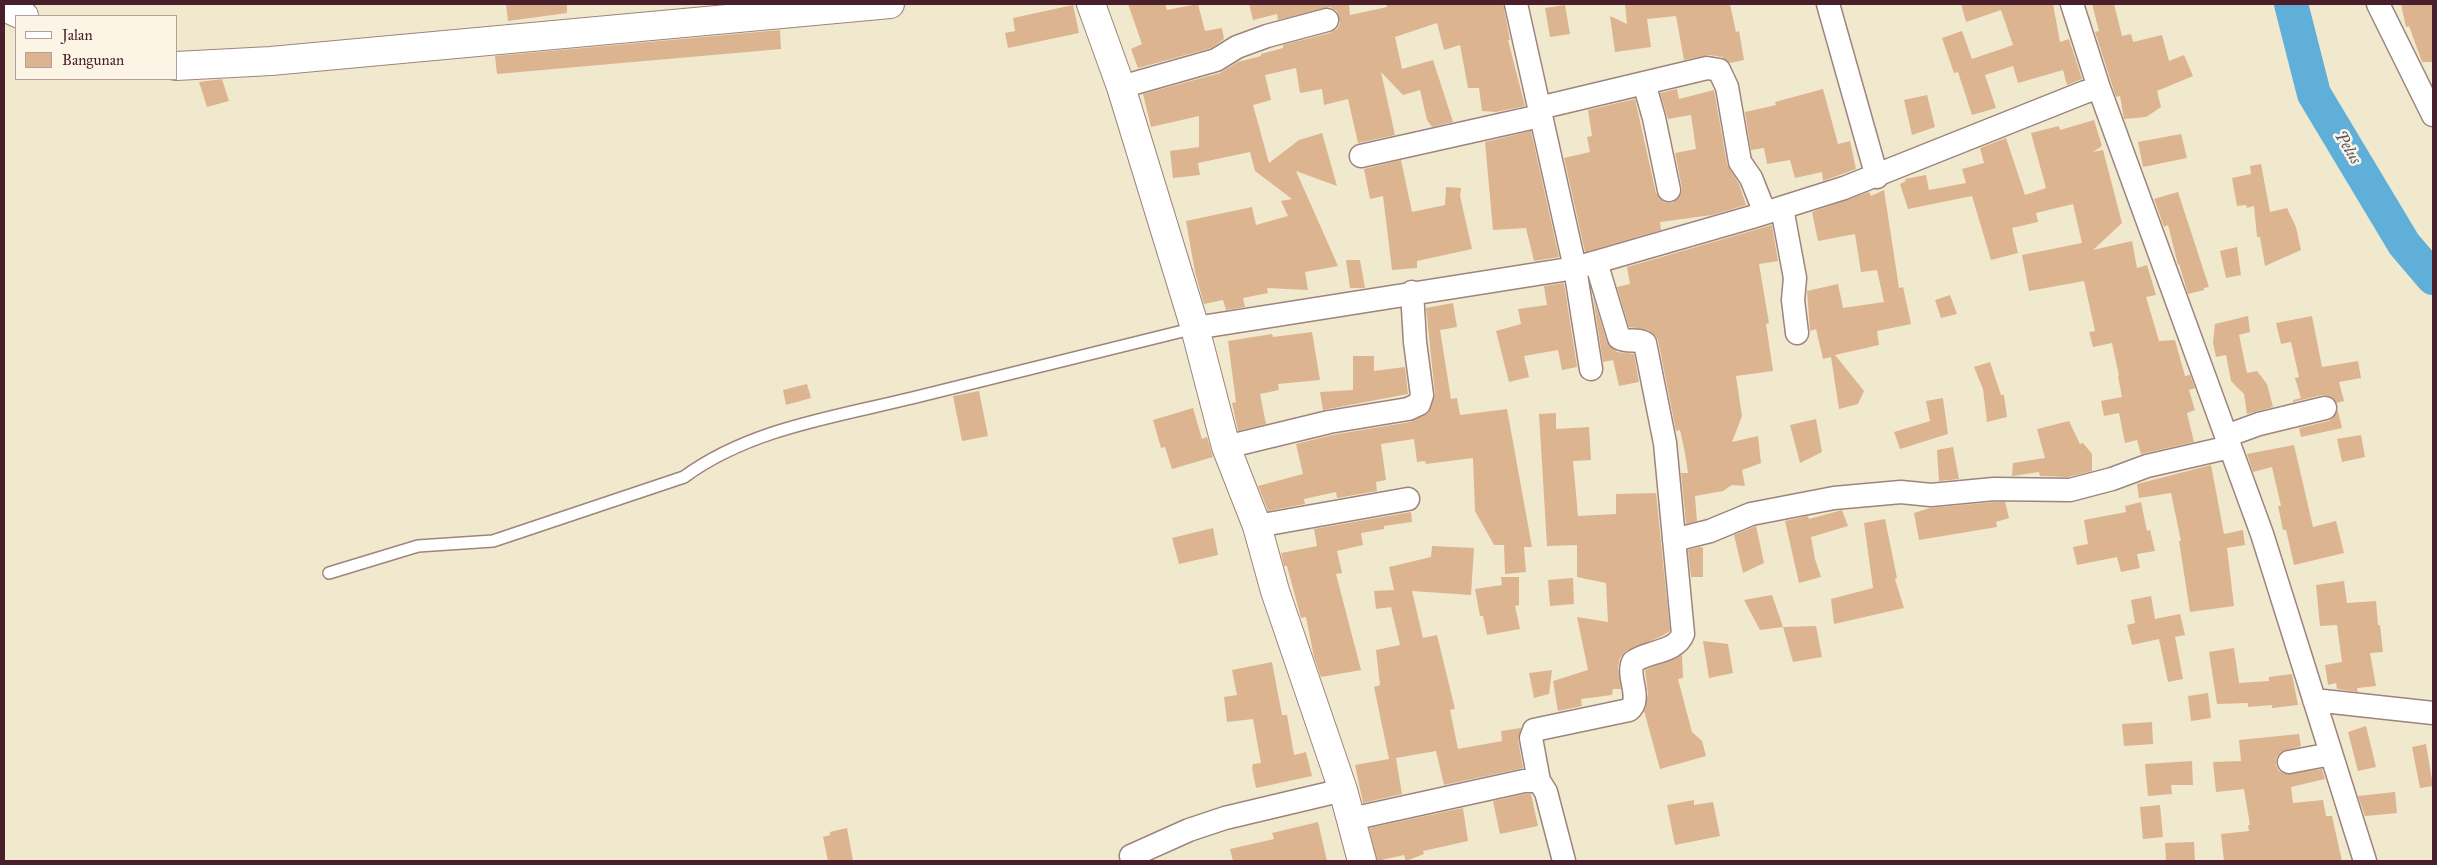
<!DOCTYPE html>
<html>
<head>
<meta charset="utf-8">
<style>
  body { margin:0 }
  #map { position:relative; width:2437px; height:865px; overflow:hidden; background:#f1e9ce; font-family:"IM FELL Great Primer",serif }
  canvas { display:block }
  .frame { position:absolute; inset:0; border:5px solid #4a1f2b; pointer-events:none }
  .legend { position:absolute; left:15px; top:15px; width:162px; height:65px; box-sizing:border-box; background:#fcf5e5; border:1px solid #b59f9b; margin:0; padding:6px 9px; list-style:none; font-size:15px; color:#4a1f2b }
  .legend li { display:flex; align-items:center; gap:10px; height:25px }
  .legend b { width:25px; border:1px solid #b59f9b }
</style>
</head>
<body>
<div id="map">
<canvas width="2437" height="865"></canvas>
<div class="frame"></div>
<ul class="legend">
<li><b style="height:6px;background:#fff"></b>Jalan</li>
<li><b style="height:14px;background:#dcb490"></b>Bangunan</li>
</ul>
</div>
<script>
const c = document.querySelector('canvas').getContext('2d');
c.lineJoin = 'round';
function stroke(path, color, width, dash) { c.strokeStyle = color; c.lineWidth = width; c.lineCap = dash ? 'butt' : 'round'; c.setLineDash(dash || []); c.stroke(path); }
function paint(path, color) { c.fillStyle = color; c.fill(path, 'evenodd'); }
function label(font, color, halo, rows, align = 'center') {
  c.font = font + ' "IM FELL Great Primer",serif'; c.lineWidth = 5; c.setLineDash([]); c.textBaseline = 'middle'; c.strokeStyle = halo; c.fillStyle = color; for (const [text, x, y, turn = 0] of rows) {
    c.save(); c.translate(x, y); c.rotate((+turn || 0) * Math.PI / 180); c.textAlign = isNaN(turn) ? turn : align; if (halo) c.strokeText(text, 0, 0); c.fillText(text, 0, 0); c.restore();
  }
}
stroke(new Path2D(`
  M2291,4L2314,94L2404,244L2433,278`), '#5fafd9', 34);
paint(new Path2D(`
  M506,4H567V13L508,21Z
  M1128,4H1165L1167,10L1198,4L1205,31L1222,28L1224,39L1211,48L1138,68L1131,49L1142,44Z
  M1249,4H1349L1350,15L1387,7L1386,4H1503L1510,40H1508L1525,106L1496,112L1482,111L1479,88H1468L1460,45L1444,50L1437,23L1395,37L1402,69L1433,60L1453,122L1432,127L1427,120L1420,90L1403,95L1381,72L1395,135L1358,143L1348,99L1324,105L1322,89L1300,93L1296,68L1265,75L1271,100L1253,105L1269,163L1299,140L1322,133L1337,186L1296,171L1338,266L1305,272L1308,290L1267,288L1268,293L1243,298L1245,307L1226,310L1223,300L1204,304L1195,272L1186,221L1252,207L1256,225L1288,216L1281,201L1292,199L1255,171L1250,152L1198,163L1200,175L1173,178L1170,151L1199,147V116L1151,127L1143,94L1220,73L1238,62L1261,56V54L1283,48V45L1330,33L1337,29L1340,23L1337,11L1330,7L1278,20L1277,14L1253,20Z
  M1625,4H1730L1736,32L1739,31L1744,60L1730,63L1722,57L1709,55L1684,60L1676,16L1647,19L1651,47L1615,52L1610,16L1627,24Z
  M1961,4H2053L2060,42L2069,39L2082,79L2067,85L2063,70L2018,83L2013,66L1985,75L1996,108L1972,115L1958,72L1954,73L1942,38L1962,31L1972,59L2013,45L2001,10L1966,22Z
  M2092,4H2114L2122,36L2131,34L2133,42L2162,35L2169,61L2184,55L2193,76L2157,91L2161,107L2146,117L2124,119L2120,96L2116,97L2095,32L2099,31Z
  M2401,4H2433V62H2422L2409,26L2406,27Z
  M1073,5L1079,33L1008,48L1005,33L1015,31L1013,18Z
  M1565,5L1570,34L1550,37L1545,8Z
  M780,30L781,49L497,74L495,56Z
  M222,79L229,101L207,107L199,82Z
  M1677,89L1679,99L1714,90L1727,164L1739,184L1746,205L1712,215L1660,222L1661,230L1585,252L1564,158L1590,152L1587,137L1592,136L1588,110L1635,99L1656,193L1664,202L1672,203L1681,195L1682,188L1675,153L1696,149L1691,115L1668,119L1660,93Z
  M1823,89L1838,144L1850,141L1856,169L1823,181L1822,172L1795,178L1790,160L1767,164L1764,148L1751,150L1745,112L1776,105L1775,102Z
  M1927,95L1935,127L1912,135L1904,100Z
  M2094,120L2102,146L2093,152L2103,150L2122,223L2093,250L2132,241L2137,268L2147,265L2156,295L2146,297L2159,341L2175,340L2185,376L2190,375L2195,388L2189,390L2195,410L2187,413L2194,442L2141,454L2137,440L2125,443L2119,413L2104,416L2101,401L2122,397L2118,376H2119L2112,343L2093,347L2089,332L2095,331L2084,281L2029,291L2022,255L2082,243L2073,204L2036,213L2038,222L2012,228L2018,253L1991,260L1972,196L1908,209L1900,184L1906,181L1905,179L1926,175L1929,190L1966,183L1962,169L1984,163L1980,148L2006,138L2025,195L2046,188L2031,133L2059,126L2060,130Z
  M1531,131L1559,257L1534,261L1526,228L1493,230L1485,142Z
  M2181,134L2187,158L2143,167L2138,142Z
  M1401,160L1412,212L1445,205L1446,187L1461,188L1460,196L1472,249L1417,261V268L1392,270L1383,196L1370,199L1364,169Z
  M2261,164L2270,212L2287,208L2296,227L2301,250L2265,266L2260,237H2257L2254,206L2247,208L2246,205L2237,206L2232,178L2251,174L2250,166Z
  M1884,190L1899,288L1903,287L1911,324L1877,331L1879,345L1835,355L1864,391L1858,404L1839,409L1831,357L1823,359L1816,329L1810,331L1807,291L1838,284L1843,308L1884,302L1877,270L1861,272L1855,234L1818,241L1812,212L1869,192L1871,196Z
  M2178,192L2209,287L2204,288V290L2188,294L2179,264L2178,265L2168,225L2164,227L2154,199Z
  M1772,225L1778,261L1759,264L1769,323L1766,324L1773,371L1736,376L1742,416L1732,442L1758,436L1761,463L1742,470L1745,486L1732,485L1723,491L1695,496L1697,521L1686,524L1681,473H1688L1685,453L1680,430L1676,431L1658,340L1655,335L1648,330L1629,327L1617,287L1630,284L1627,267Z
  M2237,247L2241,275L2226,278L2220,251Z
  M1346,260H1360L1365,288H1350Z
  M1564,283L1577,367L1562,370L1558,350L1524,356L1529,377L1509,382L1496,331L1521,324L1518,309L1547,305L1544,286Z
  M1950,295L1957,314L1941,318L1935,300Z
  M1593,297L1607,342L1617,352L1634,354L1639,382L1619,386L1613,360L1603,362Z
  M1453,303L1457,327L1440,330L1451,399L1457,398L1460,415L1507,409L1532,547H1524L1526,572L1505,574L1504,545H1494L1475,511L1473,458L1426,464L1425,461L1417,462L1414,439L1381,444L1386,480L1376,482L1377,491L1337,498L1336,492L1304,499L1305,504L1268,511L1259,488L1258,486L1303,474L1296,444L1332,435L1410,422L1428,413L1435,394L1426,308Z
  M2248,316L2250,332L2239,335L2247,373L2257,371L2267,384L2273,407L2247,414L2244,394L2231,381L2226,355L2216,357L2213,343L2215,324Z
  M2312,316L2322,367L2358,361L2361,378L2339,382L2344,401L2337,403L2329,396L2322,395L2293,402V400L2301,398L2295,378L2299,377L2291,342L2281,344L2276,323Z
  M1312,332L1320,380L1278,384L1279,390L1260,394L1266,424L1238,431L1232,403L1236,402L1228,341L1272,334L1273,337Z
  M1353,356H1374V371L1405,367L1408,394L1323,410L1320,392L1353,390Z
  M1990,362L2001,395H2004L2007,417L1987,422L1983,389L1974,367Z
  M807,384L811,398L786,405L783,390Z
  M979,391L988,436L962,441L953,396Z
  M1943,398L1948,434L1900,449L1894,432L1930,421L1926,401Z
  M1193,408L1202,439L1207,437L1213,457L1172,469L1165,447L1161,448L1153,420Z
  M2338,411L2342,428L2301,437L2299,428L2329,421Z
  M1556,413V429L1589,427L1591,460L1573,461L1578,516L1616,514V494L1656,493L1670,631L1662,636L1626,651L1620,658L1618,667L1621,689H1613L1612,695L1581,699L1582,706L1558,711L1553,681L1588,670L1577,617L1608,622L1606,583L1577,577V545L1547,546L1539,414Z
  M1816,419L1822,452L1800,463L1790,425Z
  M2069,421L2080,444L2083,443L2092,454V471L2068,477L2040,476L2039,472L2012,476L2013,463L2045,458L2037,429Z
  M2361,435L2365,457L2342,462L2337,439Z
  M2294,445L2313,527L2336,521L2344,553L2294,565L2286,530H2283L2278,506H2281L2272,467L2253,472L2247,454Z
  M1953,447L1959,479L1939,481L1937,450Z
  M2211,465L2224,534L2243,530L2245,545L2227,548L2234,606L2190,612L2179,541H2181L2171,493L2139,498L2137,484Z
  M1995,502H2005L2009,518L1996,522L1997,527L1919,540L1914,513L1930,508Z
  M2141,502L2147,531L2150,530L2155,551L2137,554L2140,568L2121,572L2117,557L2077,565L2073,547L2088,544L2084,520L2126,512L2125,506Z
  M1842,510L1848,526L1811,537L1815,559L1821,577L1799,583L1785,521L1808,516L1809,519Z
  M1411,512L1412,522L1384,526V529L1361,533L1363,545L1337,551L1342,573L1336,574L1361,670L1321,677L1314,657L1306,617L1301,618L1287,566H1284L1281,553L1317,546L1314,529Z
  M1885,519L1897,578L1895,579L1904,608L1834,624L1831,599L1873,588L1864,523Z
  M1756,526L1764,563L1743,573L1734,535Z
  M1213,528L1218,555L1179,564L1172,538Z
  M1432,546L1474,548L1471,595L1412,591L1423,638L1437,635L1455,709L1450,710L1458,749L1502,741L1501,731L1521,728L1518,740L1523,768L1444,785L1436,751L1396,758L1402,794L1363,803L1355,765L1389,759L1374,687L1380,685L1376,650L1400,645L1391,607L1376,609L1374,591L1394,590L1389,567L1431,557Z
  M1700,547L1703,548V577H1691L1688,550Z
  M1501,577H1519V605L1515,606L1520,629L1487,635L1483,616H1480L1475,589L1502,585Z
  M1573,578L1574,604L1550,606L1548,580Z
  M2344,581L2347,603L2376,601L2378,625H2380L2383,652L2370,653L2376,686L2357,688L2358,692L2337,689L2336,683L2328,685L2325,665L2342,662L2337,625L2320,626L2316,585Z
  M1772,595L1783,627L1760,630L1744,600Z
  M2151,596L2155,619L2180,614L2185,635L2175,637L2183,679L2168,682L2159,639L2132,645L2127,625L2135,623L2131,600Z
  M1816,626L1822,657L1793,662L1783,627Z
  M1703,641L1728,644L1733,673L1709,678Z
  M2234,648L2239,683L2269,681V677L2292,674L2298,705L2272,708V705L2248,707V703L2217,704L2209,652Z
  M1682,655L1683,678L1678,679L1692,732L1702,741L1706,756L1660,769L1644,711L1648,694L1645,670Z
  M1272,662L1282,715H1287L1294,755L1306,752L1312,776L1256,788L1252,768L1253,764L1261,763L1253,719L1227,722L1224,697L1237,695L1232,670Z
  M1552,670L1549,694L1534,698L1529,673Z
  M2208,693L2211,718L2191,721L2188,696Z
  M2152,722L2153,744L2124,746L2122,724Z
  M2366,726L2376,767L2358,771L2348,732Z
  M2299,734L2301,746L2281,752L2277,757L2276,765L2279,771L2285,774L2322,769L2325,779L2291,787L2293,803L2323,800L2326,816H2332L2342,861H2224L2221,834L2249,831L2248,825H2250L2244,789L2216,792L2213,762L2241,761L2239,740Z
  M2426,744L2433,786L2420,788L2412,747Z
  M2192,761L2193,785H2171L2172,794L2148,796L2145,764Z
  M2395,792L2397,813L2365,816L2358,796Z
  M1525,794H1531L1538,826L1500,834L1493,801Z
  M1694,800V805L1713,802L1720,836L1675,845L1667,805Z
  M2160,805L2163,837L2143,839L2140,807Z
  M1463,808L1468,841L1423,851L1424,854L1406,861L1404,855L1377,861L1369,828Z
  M1318,822L1327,861H1233L1230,849L1274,839L1272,833Z
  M847,828L853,861H828L823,837L830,835V832Z
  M2194,842L2195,861H2166L2165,843Z`), '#dcb490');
const lane = new Path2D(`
  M329,573L418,546L493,541L684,477C749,429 834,417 912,398C1006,375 1100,352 1195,328`);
const street = new Path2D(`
  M1516,4L1575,268L1591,369
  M1828,4L1877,177
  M2072,4L2099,88
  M2378,4L2433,115
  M1644,83L1654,118L1669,190
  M1121,87L1216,60L1237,47L1267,36L1327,20
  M1539,108L1707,68L1719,70L1727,87L1740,162L1751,178L1765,213
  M1361,156L1540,116
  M1782,208L1795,278L1793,300L1797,333
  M1195,328L1575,268L1752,217L1844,188L2085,92L2099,88L2262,534L2365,861
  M2226,436L2259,424L2325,408
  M1226,447L1329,422L1408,409L1419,404L1422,395L1415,342L1412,292
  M1257,526L1408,499
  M1674,540L1710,531L1751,514L1834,498L1901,492L1931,495L1994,489L2070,490L2112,479L2147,466L2230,447
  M2314,700L2433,713
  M2289,762L2331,754
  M1539,781L1531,738L1534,730L1629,710C1643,699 1626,676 1633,662C1647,651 1676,653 1683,634L1665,443L1645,343C1637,338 1628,343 1619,338L1596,262
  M1351,819L1524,781H1539L1546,792L1564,861
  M1131,856L1189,830L1225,818L1343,790`);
const secondary = new Path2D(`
  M1091,4L1121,87L1195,328L1226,447L1257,526L1275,591L1343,790L1362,861
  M4,7L24,16
  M176,66L271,61L890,4`);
stroke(lane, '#9e847c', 14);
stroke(street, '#9e847c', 25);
stroke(secondary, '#9e847c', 30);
stroke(lane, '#fff', 11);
stroke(street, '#fff', 22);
stroke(secondary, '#fff', 28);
label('italic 16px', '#515168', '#fcf5e5', [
  ["Pelus",2347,148,59]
]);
</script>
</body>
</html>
